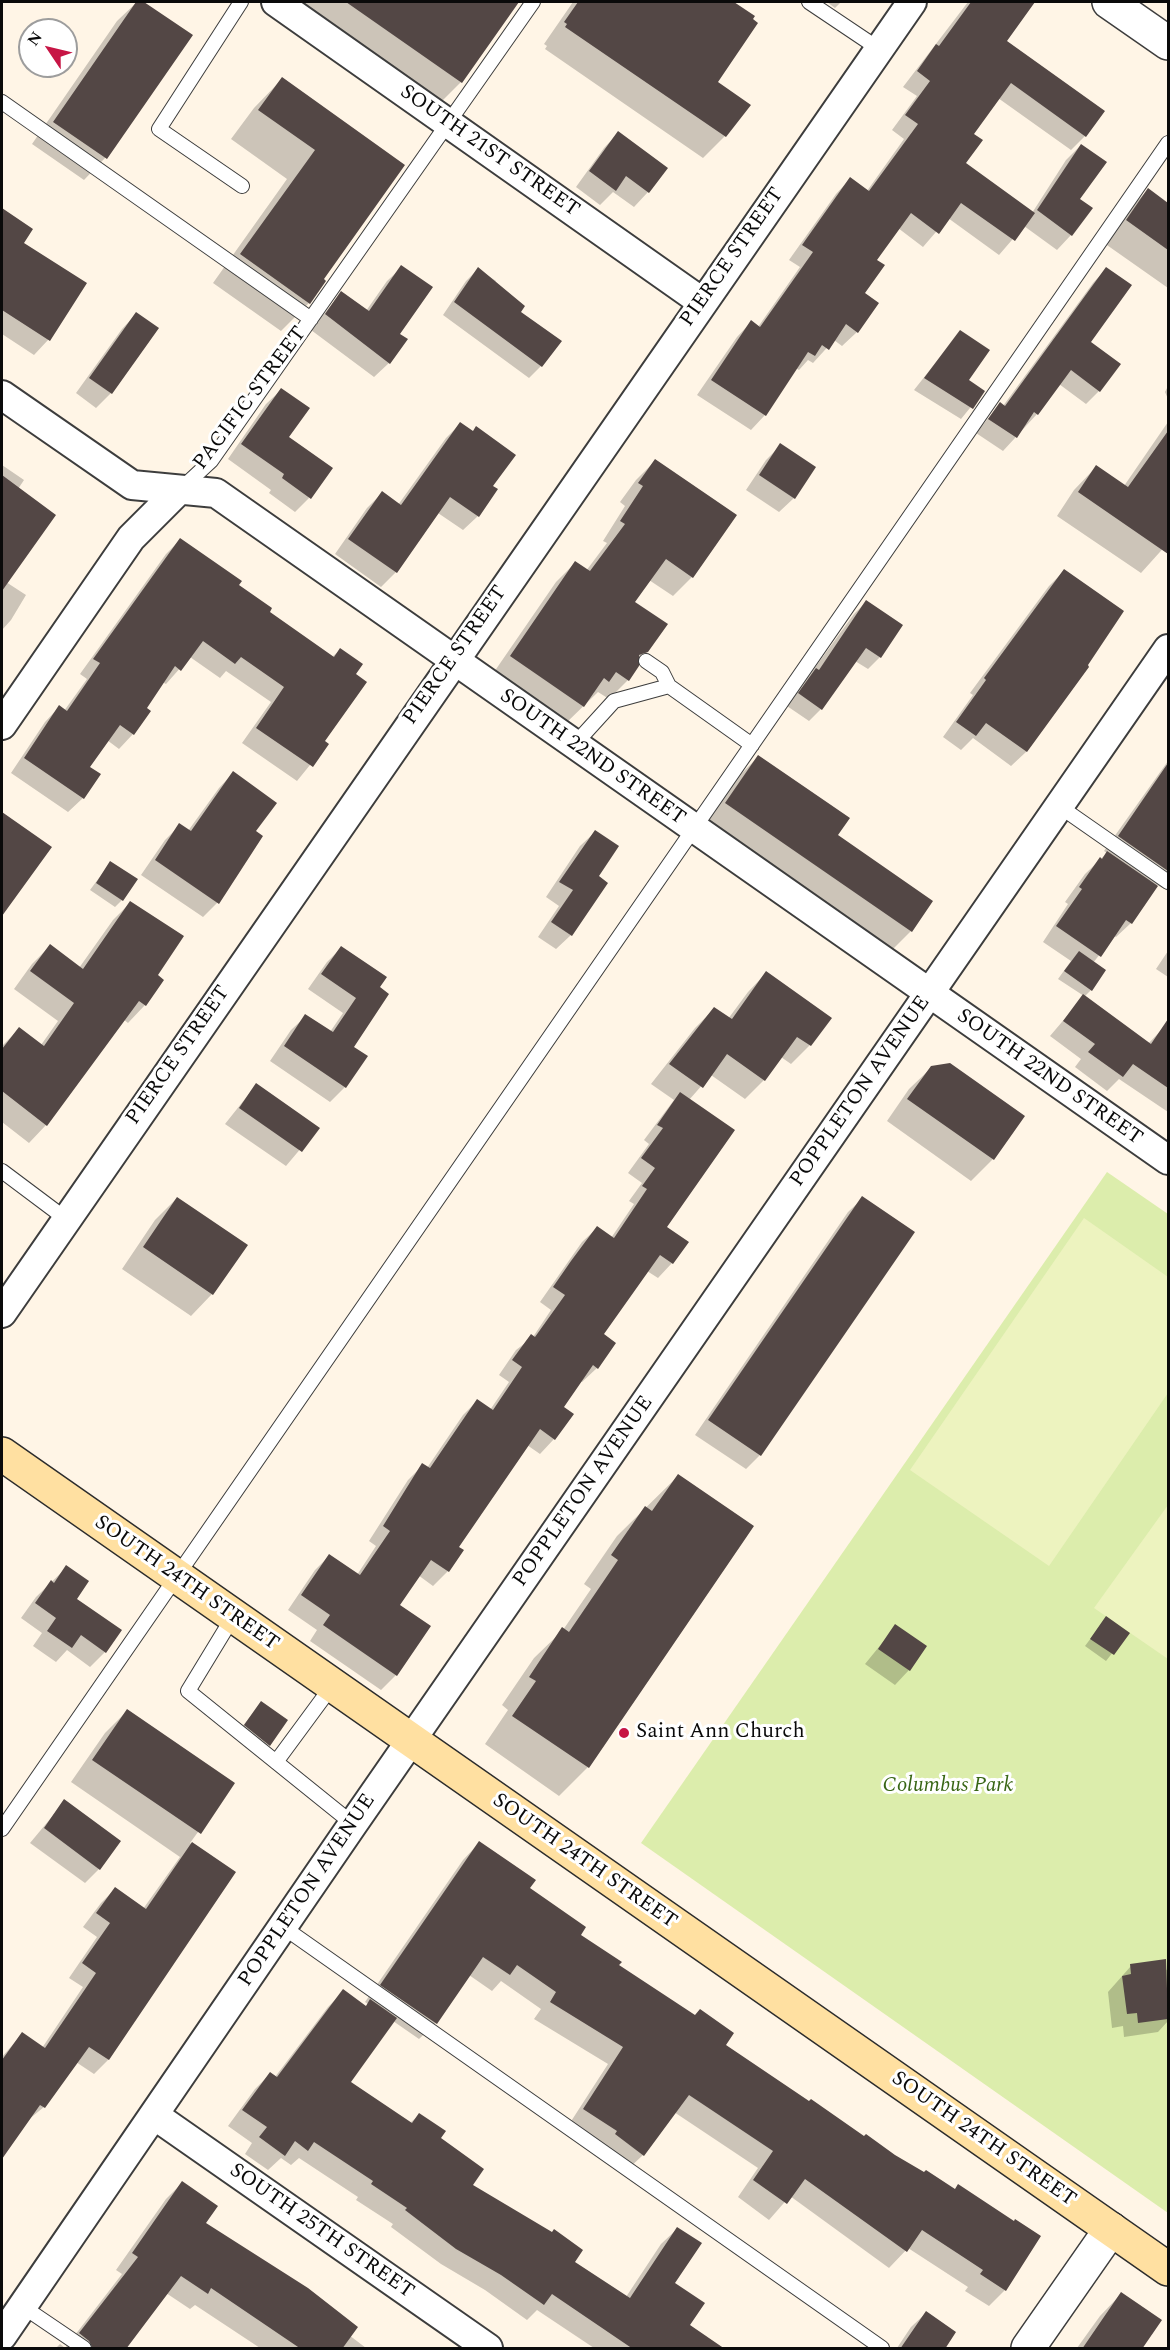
<!DOCTYPE html>
<html>
<head>
<meta charset="utf-8">
<style>
  body { margin:0 }
  #map { position:relative; width:1170px; height:2350px; overflow:hidden; background:#fff5e6; font-family:Spectral,serif }
  canvas { display:block }
  .frame { position:absolute; inset:0; border:3px solid #0a0a0a; pointer-events:none }
  .north { position:absolute; left:18px; top:18px; width:60px; height:60px; box-sizing:border-box; background:#fff; border:2px solid #9d9d9d; border-radius:50%; rotate:305deg; font-size:16px; font-weight:700; line-height:24px; text-align:center; color:#0a0a0a }
  .north::after { content:''; display:block; margin:auto; width:21px; height:27px; background:#c71545; clip-path:polygon(50% 0,100% 100%,50% 72%,0 100%) }
</style>
</head>
<body>
<div id="map">
<canvas width="1170" height="2350"></canvas>
<div class="frame"></div>
<div class="north">N</div>
</div>
<script>
const c = document.querySelector('canvas').getContext('2d');
c.lineJoin = 'round';
function paint(path, color) { c.fillStyle = color; c.fill(path, 'evenodd'); }
function stroke(path, color, width, dash) { c.strokeStyle = color; c.lineWidth = width; c.lineCap = dash ? 'butt' : 'round'; c.setLineDash(dash || []); c.stroke(path); }
function label(font, color, halo, rows, align = 'center') {
  c.font = font + ' Spectral,serif'; c.lineWidth = 6; c.setLineDash([]); c.textBaseline = 'middle'; c.strokeStyle = halo; c.fillStyle = color; for (const [text, x, y, turn = 0] of rows) {
    c.save(); c.translate(x, y); c.rotate((+turn || 0) * Math.PI / 180); c.textAlign = isNaN(turn) ? turn : align; if (halo) c.strokeText(text, 0, 0); c.fillText(text, 0, 0); c.restore();
  }
}
paint(new Path2D(`
  M1107,1172L1168,1214V2213L641,1843Z`), '#dcedac');
paint(new Path2D(`
  M1084,1218L1168,1277V1393L1049,1566L910,1470Z
  M1168,1505V1659L1094,1608Z`), '#edf3bf');
paint(new Path2D(`
  M137,2H142L191,36L105,158L84,180L32,144L117,21Z
  M278,2H517L461,82L433,110Z
  M573,2H732L753,16L716,83L749,105L725,136L703,158L545,49L547,46L544,44Z
  M827,2H841L835,8Z
  M968,2H1019L1028,8L1005,41L1085,136L1071,150L998,98L972,135L964,164L1032,213L1066,160L1081,145L1078,199L1071,235L1057,250L1024,226L999,255L948,218L923,247L898,228L875,260L863,294L857,332L842,346L834,340L813,363L808,360L799,370L796,368L765,415L751,430L697,395L737,337L751,322L758,327L800,267L789,260L836,194L850,179L867,191L904,139L892,130L917,96L903,87Z
  M282,79L403,166L322,279L309,303L281,331L213,283L287,179L231,139L254,108Z
  M618,133L648,192L634,207L613,192L600,205L576,187L604,148Z
  M1148,190L1168,205V288L1104,243L1125,213Z
  M4,212L22,244L85,284L48,340L34,355L2,334V215Z
  M402,267L398,334L389,363L374,377L311,330L341,293L366,311L387,281Z
  M478,269L496,281L494,284L541,366L529,378L443,315L466,281Z
  M1106,269L1089,342L1099,391L1086,404L1059,384L1037,414L1003,451L976,433L1000,404L1003,406L1093,283Z
  M136,314L157,328L111,393L96,408L76,393L122,329Z
  M960,332L967,380L983,392L961,419L914,390Z
  M1168,386V399L1165,392Z
  M281,390L287,437L309,498L295,512L269,493L271,490L228,459L266,404Z
  M1168,422V543L1141,573L1057,516L1074,490L1096,467L1124,486Z
  M460,424L491,487L478,516L463,530L438,513L396,572L381,587L335,554L367,508L382,493L398,505L446,438Z
  M781,445L794,498L779,512L746,490L766,460Z
  M655,461L692,577L673,596L649,580L633,602L647,652L637,661L628,680L609,699L598,692L564,725L492,675L556,582L575,563L586,571L607,543L603,541L625,506L620,502L636,480Z
  M2,465L24,480L18,489L6,582L26,595L11,620L2,630Z
  M180,540L267,612L332,657L340,650L354,675L323,741L327,744L297,781L242,743L271,702L226,671L220,678L190,657L166,684L162,682L145,708L133,734L119,749L107,740L88,767L83,798L68,812L11,773L45,722L59,707L64,711L87,679L80,674L166,554Z
  M1064,571L1087,667L1026,752L1011,766L973,738L961,750L943,737L973,695L970,693L1049,586Z
  M866,602L901,625L880,657L868,669L855,661L821,709L809,721L787,706L854,614Z
  M758,757L836,835L931,901L911,931L889,953L705,825L737,778Z
  M1168,761V891L1157,885L1131,923L1116,937L1114,936L1093,963L1091,990L1084,997L1148,1044L1165,1026L1168,1028V1112L1119,1079L1107,1091L1075,1067L1081,1059L1050,1036L1084,996L1058,979L1071,961L1043,942L1068,904L1065,902L1085,874L1107,853L1104,851Z
  M233,773L254,831L217,903L203,917L141,875L165,840L180,825L188,831L219,788Z
  M2,814L50,847L2,913Z
  M595,832L597,877L571,935L556,949L538,937L559,906L546,897L580,846Z
  M110,863L122,900L115,907L90,890Z
  M130,903L156,976L145,1005L128,1023L123,1019L46,1125L29,1143L2,1122V1046L19,1029L41,1045L58,1021L14,989L32,964L50,946L79,968L113,920Z
  M341,948L378,988L352,1047L366,1056L345,1087L330,1102L270,1061L291,1030L306,1016L330,1032L343,1013L308,989L327,962Z
  M1168,951V977L1156,969Z
  M766,973L830,1018L810,1045L791,1064L781,1057L764,1080L745,1099L711,1075L689,1100L665,1227L672,1263L658,1278L647,1271L602,1335L597,1368L582,1382L580,1381L562,1407L554,1439L540,1454L527,1445L457,1547L448,1571L433,1586L418,1575L398,1605L429,1627L396,1675L381,1690L310,1641L317,1630L288,1610L315,1570L329,1556L357,1575L376,1546L369,1541L408,1480L423,1465L427,1468L463,1415L477,1401L490,1410L509,1382L499,1375L516,1350L533,1337L551,1310L540,1302L582,1242L597,1228L611,1238L634,1204L629,1201L642,1183L628,1173L649,1144L644,1140L674,1100L651,1084L695,1028L714,1009L728,1019L748,992Z
  M932,1067L993,1159L971,1181L887,1121L909,1089Z
  M256,1085L318,1128L286,1166L225,1124Z
  M177,1198L212,1294L191,1316L122,1269L155,1220Z
  M863,1198L760,1455L746,1469L695,1435L848,1212Z
  M678,1476L752,1527L588,1767L559,1796L485,1744L508,1710L502,1705L534,1658L563,1630L591,1589L584,1584L617,1536Z
  M67,1567L75,1599L105,1652L90,1667L67,1650L56,1662L33,1646L42,1633L21,1618L36,1597Z
  M1106,1618L1128,1633L1106,1661L1085,1646Z
  M896,1626L909,1670L895,1685L865,1664Z
  M261,1703L269,1745L262,1752L238,1732Z
  M127,1711L233,1784L190,1843L234,1873L108,2060L94,2074L76,2062L44,2107L28,2120L2,2158V2057L22,2034L42,2048L83,1987L69,1978L97,1937L83,1927L101,1903L115,1889L143,1909L180,1857L71,1782L105,1733Z
  M65,1801L99,1869L85,1883L30,1843Z
  M479,1843L579,1935L617,1965L723,2046L809,2103L1005,2290L989,2306L965,2291L968,2287L908,2248L889,2268L790,2196L769,2220L738,2197L758,2168L674,2112L643,2155L626,2171L568,2126L608,2064L534,2019L541,2009L501,1981L492,1991L469,1975L436,2023L419,2039L393,2021L348,2082L410,2123L419,2115L471,2185L573,2262L626,2297L661,2244L677,2229L673,2283L688,2326L722,2348H594L537,2310L527,2320L485,2290L441,2264L391,2227L393,2224L356,2200L358,2197L299,2158L291,2165L281,2158L268,2170L245,2154L252,2143L228,2126L255,2089L270,2074L275,2077L328,2007L344,1991L365,2007L368,2004L365,2002L463,1860Z
  M1131,1966L1168,1970V2021L1158,2032L1124,2037L1123,2026L1112,2028L1108,1992Z
  M182,2183L204,2224L366,2348H260L195,2305L190,2309L166,2293L124,2348H56L60,2344L65,2348L122,2274L116,2270L166,2199Z
  M1121,2294L1140,2348H1077L1100,2316Z
  M926,2313L943,2348H897L911,2327Z`), '#0003');
paint(new Path2D(`
  M136,2H144L193,35L107,159L53,122Z
  M346,2H519L462,83Z
  M578,2H734L755,16L753,19L758,23L718,82L751,105L726,137L565,27L567,24L564,22Z
  M971,2H1035L1007,41L1105,111L1086,137L1011,83L974,134L983,140L966,163L1035,213L1015,241L961,203L939,234L911,213L877,260L885,265L865,293L879,303L858,333L846,324L829,350L822,345L815,356L808,352L766,416L711,380L751,320L760,327L813,252L802,245L850,177L869,191L918,124L905,115L930,81L917,71L936,44L939,46Z
  M282,77L405,165L324,279L326,281L310,304L240,254L315,150L258,110Z
  M618,131L668,168L649,193L626,176L616,191L589,171Z
  M1081,144L1107,162L1080,199L1093,208L1072,236L1037,210Z
  M1148,188L1168,203V250L1126,220Z
  M2,208L33,229L24,243L87,283L50,341L2,310Z
  M401,265L433,287L400,334L408,339L390,364L325,314L341,291L369,311Z
  M478,267L525,306L521,312L562,341L542,367L454,302Z
  M1106,267L1132,285L1091,342L1121,364L1100,392L1071,370L1038,415L1034,412L1017,438L988,419L1000,402L1005,406Z
  M136,312L159,328L112,394L89,378Z
  M960,330L990,350L969,380L985,391L973,409L924,378Z
  M281,388L310,408L289,437L333,468L311,499L282,478L284,474L241,444Z
  M460,422L473,431L476,426L516,455L493,486L498,489L479,517L450,497L397,573L348,539L382,491L401,505Z
  M1168,431V554L1078,492L1096,465L1128,487Z
  M780,443L816,467L795,499L759,475Z
  M655,459L737,515L693,578L666,559L635,602L668,624L648,652L639,655V666L629,681L616,672L609,682L604,678L584,707L510,656L575,561L590,571L625,524L620,521L643,486L638,483Z
  M2,475L56,515L2,591Z
  M180,538L242,581L239,585L272,608L270,612L334,657L340,648L363,664L356,674L367,682L325,741L329,744L313,767L256,728L284,687L241,657L235,664L203,641L181,671L175,666L147,708L151,711L134,735L120,725L90,767L101,774L84,799L24,758L59,705L67,711L100,663L93,659Z
  M1064,569L1124,611L1088,665L1089,667L1027,752L986,723L976,736L956,722L986,680L984,678Z
  M866,600L903,625L881,658L866,648L822,710L798,693L816,668L819,670Z
  M758,755L850,818L838,835L933,901L912,932L725,803Z
  M1168,763V871L1118,836Z
  M233,771L277,803L256,831L263,836L219,904L155,860L179,823L191,831Z
  M2,812L52,847L2,916Z
  M595,830L619,846L599,876L608,883L572,936L551,922L573,890L559,882Z
  M1107,851L1158,886L1132,924L1126,920L1101,957L1056,926L1082,889L1079,887L1100,857L1102,859Z
  M110,861L138,879L123,901L96,883Z
  M130,901L184,936L158,975L164,980L146,1006L139,1001L47,1126L2,1091V1049L19,1027L44,1046L74,1003L30,971L50,944L83,969Z
  M341,946L387,977L380,987L389,994L354,1047L368,1056L346,1088L284,1046L305,1014L333,1032L356,998L321,974Z
  M1079,951L1106,970L1092,991L1064,971Z
  M766,971L832,1018L811,1046L797,1037L765,1081L727,1054L703,1088L669,1064L714,1007L732,1019Z
  M1083,994L1151,1044L1168,1019V1088L1133,1064L1123,1077L1088,1052L1095,1044L1063,1021Z
  M950,1063L1025,1116L994,1160L907,1099L931,1066Z
  M256,1083L320,1128L302,1152L239,1108Z
  M680,1092L735,1130L667,1227L689,1242L673,1264L660,1255L604,1334L616,1343L598,1369L593,1365L564,1407L574,1414L555,1440L540,1429L459,1547L464,1550L449,1572L431,1560L400,1605L431,1626L397,1676L323,1625L330,1615L301,1595L329,1554L360,1575L390,1531L383,1526L422,1463L430,1468L477,1399L493,1410L522,1367L512,1360L531,1334L535,1337L565,1295L553,1287L571,1261L597,1226L614,1238L647,1189L642,1186L655,1168L641,1158L663,1128L657,1125Z
  M862,1196L915,1232L761,1456L708,1420Z
  M177,1197L248,1245L213,1295L143,1247Z
  M678,1474L754,1526L589,1768L512,1716L536,1681L529,1677L562,1627L569,1632L618,1560L611,1555L645,1506L652,1511Z
  M66,1565L89,1581L77,1599L122,1630L106,1653L81,1635L72,1648L47,1631L56,1618L35,1603L51,1580L54,1583Z
  M1106,1616L1130,1633L1114,1655L1090,1639Z
  M895,1624L927,1646L910,1671L878,1649Z
  M261,1701L288,1720L270,1746L244,1725Z
  M127,1709L235,1783L201,1834L92,1760Z
  M64,1799L121,1841L100,1870L44,1828Z
  M479,1841L536,1880L530,1888L586,1927L581,1935L622,1962L619,1965L695,2015L700,2009L734,2033L726,2045L809,2101L811,2099L864,2136L866,2134L895,2155L924,2172L926,2170L955,2189L958,2184L1014,2221L1015,2219L1041,2236L1006,2291L980,2274L983,2270L922,2230L907,2252L805,2179L787,2204L753,2180L773,2151L689,2095L644,2156L615,2134L617,2131L583,2109L623,2047L550,2002L556,1992L517,1965L510,1975L483,1957L437,2024L380,1985Z
  M192,1842L236,1872L109,2060L89,2047L45,2108L40,2105L2,2159V2060L22,2032L45,2048L96,1973L82,1963L110,1923L96,1913L115,1887L146,1909Z
  M1166,1959L1168,2019L1138,2023L1137,2013L1127,2014L1122,1976L1131,1974L1130,1964Z
  M343,1989L366,2006L370,1999L397,2018L351,2082L412,2123L419,2113L446,2131L441,2138L484,2169L473,2185L552,2232L554,2229L583,2250L575,2262L630,2298L677,2227L702,2243L675,2283L705,2303L690,2325L725,2349H633L552,2294L544,2305L501,2275L456,2249L405,2210L407,2208L371,2184L373,2181L314,2142L308,2151L295,2141L285,2156L259,2137L267,2127L242,2110L270,2072L277,2077Z
  M182,2181L218,2206L206,2223L308,2288L358,2327L342,2349H301L211,2288L208,2294L181,2276L126,2349H93L89,2341L79,2333L138,2257L132,2253Z
  M1121,2292L1162,2320L1142,2349H1082Z
  M926,2311L956,2332L945,2349H900Z`), '#534745');
const service = new Path2D(`
  M241,2L159,129L242,186
  M809,2L879,49
  M2,102L311,319
  M182,488L211,461L533,2
  M646,661L662,672L669,686
  M574,745L614,701L669,686L752,745
  M1059,806L1168,882
  M2,1171L66,1219
  M233,1617L188,1691L353,1824
  M276,1762L332,1686
  M2,1829L1168,143
  M283,1927L882,2348
  M22,2306L84,2348`);
const minor = new Path2D(`
  M276,2L702,302
  M2,395L132,485L216,493L1168,1160
  M2,725L131,538L179,490
  M2,1313L912,2
  M154,2115L488,2348
  M2,2336L353,1824L1168,649`);
const tertiary = new Path2D(`
  M1109,2L1168,43
  M1028,2348L1111,2229`);
const secondary = new Path2D(`
  M2,1454L1168,2269`);
stroke(service, '#3d3d3d', 16);
stroke(minor, '#3d3d3d', 32);
stroke(tertiary, '#3d3d3d', 36);
stroke(secondary, '#2c2c2c', 36);
stroke(service, '#fff', 14);
stroke(minor, '#fff', 28);
stroke(tertiary, '#fff', 33);
stroke(secondary, '#ffe0a1', 33);
for (const [x, y, r, color] of [
  [624,1733,6,"#c71545"]
]) { const dot = new Path2D(); dot.arc(x, y, r, 0, 2 * Math.PI); c.fillStyle = color; c.fill(dot); stroke(dot, '#fff', 2); }
label('21px', '#0a0a0a', '#fff', [
  ["SOUTH 21ST STREET",489,152,35],
  ["PIERCE STREET",733,258,-55],
  ["PACIFIC STREET",251,399,-53],
  ["PIERCE STREET",456,656,-55],
  ["SOUTH 22ND STREET",592,758,35],
  ["PIERCE STREET",179,1056,-55],
  ["SOUTH 22ND STREET",1049,1078,35],
  ["POPPLETON AVENUE",861,1092,-55],
  ["POPPLETON AVENUE",584,1492,-55],
  ["SOUTH 24TH STREET",186,1584,35],
  ["SOUTH 24TH STREET",584,1862,35],
  ["POPPLETON AVENUE",308,1891,-56],
  ["SOUTH 24TH STREET",983,2140,35],
  ["SOUTH 25TH STREET",321,2232,35]
]);
label('21px', '#0a0a0a', '#fff', [
  ["Saint Ann Church",636,1733]
], 'left');
label('italic 21px', '#386615', '#fff', [
  ["Columbus Park",948,1787]
]);
</script>
</body>
</html>
